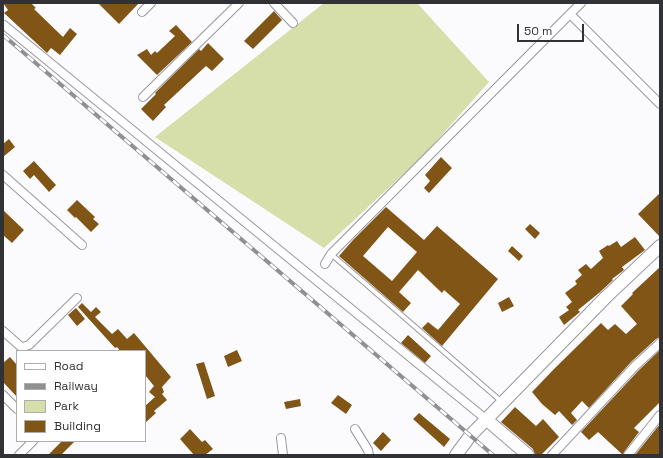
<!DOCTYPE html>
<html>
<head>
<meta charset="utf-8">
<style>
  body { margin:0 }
  #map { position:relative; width:663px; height:458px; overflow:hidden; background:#fbfbfe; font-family:"Space Grotesk",sans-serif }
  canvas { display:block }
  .frame { position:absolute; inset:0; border:4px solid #313235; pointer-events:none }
  .legend { position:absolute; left:16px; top:350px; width:130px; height:92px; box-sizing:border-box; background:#fff; border:1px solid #adadae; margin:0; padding:5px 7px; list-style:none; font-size:12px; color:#313235 }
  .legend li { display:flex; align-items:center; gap:8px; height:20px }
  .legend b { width:20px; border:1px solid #adadae }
  .scale { position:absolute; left:517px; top:24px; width:67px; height:18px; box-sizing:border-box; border:2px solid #313235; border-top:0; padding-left:5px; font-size:12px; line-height:14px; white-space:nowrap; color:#313235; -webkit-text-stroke:3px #fff; paint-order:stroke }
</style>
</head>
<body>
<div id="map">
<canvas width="663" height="458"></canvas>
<div class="frame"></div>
<ul class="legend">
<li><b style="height:5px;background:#fff"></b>Road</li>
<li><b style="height:5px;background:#909093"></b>Railway</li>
<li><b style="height:11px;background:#d6deaa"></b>Park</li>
<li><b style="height:11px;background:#805515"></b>Building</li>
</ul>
<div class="scale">50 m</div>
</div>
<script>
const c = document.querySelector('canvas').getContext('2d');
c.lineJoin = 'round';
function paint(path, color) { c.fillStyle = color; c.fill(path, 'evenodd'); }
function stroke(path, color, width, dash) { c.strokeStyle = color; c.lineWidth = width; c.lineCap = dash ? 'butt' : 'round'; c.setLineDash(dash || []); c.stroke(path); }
paint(new Path2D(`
  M324,3H417L489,82L424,155L324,248L155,137Z`), '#d6deaa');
paint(new Path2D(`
  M3,3H31L36,8L34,9L63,37L70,28L77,34L60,55L51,48L47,53L4,13L8,10Z
  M98,3H139L119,24Z
  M274,11L282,20L253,49L244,41Z
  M176,25L192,42L157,75L137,55L147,49L151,55L155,51L157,53L175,36L169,31Z
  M208,43L224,59L212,71L206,66L164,105L166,107L153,121L141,109L156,94L155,93L199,49L201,51Z
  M9,139L15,147L3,157V144Z
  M441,157L452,168L429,193L424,188L430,181L425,175Z
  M34,161L56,185L49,192L34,175L30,179L23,171Z
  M660,193V237L638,214Z
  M77,200L95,217L93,219L99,224L91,232L76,217L75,218L67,210Z
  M386,207L424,240L437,226L498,279L442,346L422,328L428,322L438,330L460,304L444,290L442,293L418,270L399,292L411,303L403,312L339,256L353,240ZM388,227L417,252L392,281L363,256Z
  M3,210L24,230L12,243L3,235Z
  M530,224L540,233L535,239L525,229Z
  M635,237L645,250L622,267L624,270L612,279L613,280L599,293L578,310L580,312L564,325L559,317L569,310L566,307L572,302L565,293L577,284L575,281L582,275L578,270L586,264L591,269L603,258L599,251L608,245L609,246L617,241L621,247Z
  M512,246L523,256L519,261L508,251Z
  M660,267V337L656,339L631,362L589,408L582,401L571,413L577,420L572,425L559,411L555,415L542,404L532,392L555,368L601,323L608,330L615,324L626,334L637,324L621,306L633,294L632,293Z
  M509,297L514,306L502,312L498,303Z
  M82,303L91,312L96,307L101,312L95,317L112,334L118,329L127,339L134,333L171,377L162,387L164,392L162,394L167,400L154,411L156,413L145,423V406L155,397L149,392L154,386L145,375V351H120L117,347L115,348L78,307Z
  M76,308L85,319L77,326L68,315Z
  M408,335L431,356L425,363L401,343Z
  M237,350L242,361L228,367L224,356Z
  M660,350V402L634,428L639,432L624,452L623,455L598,432L589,440L581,432L639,370Z
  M10,357L17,365V397L3,382V363Z
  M204,362L215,396L207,399L196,364Z
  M338,395L352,405L346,414L331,403Z
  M300,399L301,406L286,409L284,402Z
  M515,407L536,426L543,419L559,437L541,455H535L533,449L501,422Z
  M419,413L450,439L444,447L413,419Z
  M660,424V455H635Z
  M190,429L202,442L205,440L213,449L205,455H194L180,439Z
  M383,432L391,440L381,451L373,443Z
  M62,441H75L61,455H48Z`), '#805515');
const lane = new Path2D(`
  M331,254L502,402`);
const street = new Path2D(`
  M274,3L293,23
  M142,12L151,3
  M570,14L660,104
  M4,25L487,420
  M143,97L239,3
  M3,175L82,245
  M325,264L331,254L581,3
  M3,331L20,346L23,347L29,345L77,298
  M3,395L17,409
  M355,429L368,450L369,455
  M281,438L283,455
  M19,455L33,441
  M552,455L635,366L660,343
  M628,455L660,415`);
const secondary = new Path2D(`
  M487,420L528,455
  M456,455L470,436L606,297L660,246`);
stroke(lane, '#97989f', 6);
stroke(street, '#97989f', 10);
stroke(secondary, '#97989f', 14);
stroke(lane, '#fff', 4);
stroke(street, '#fff', 8);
stroke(secondary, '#fff', 12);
const rail = new Path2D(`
  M3,35L493,455`);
stroke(rail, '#909093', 4);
stroke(rail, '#fff', 2.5, [8]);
</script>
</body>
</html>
